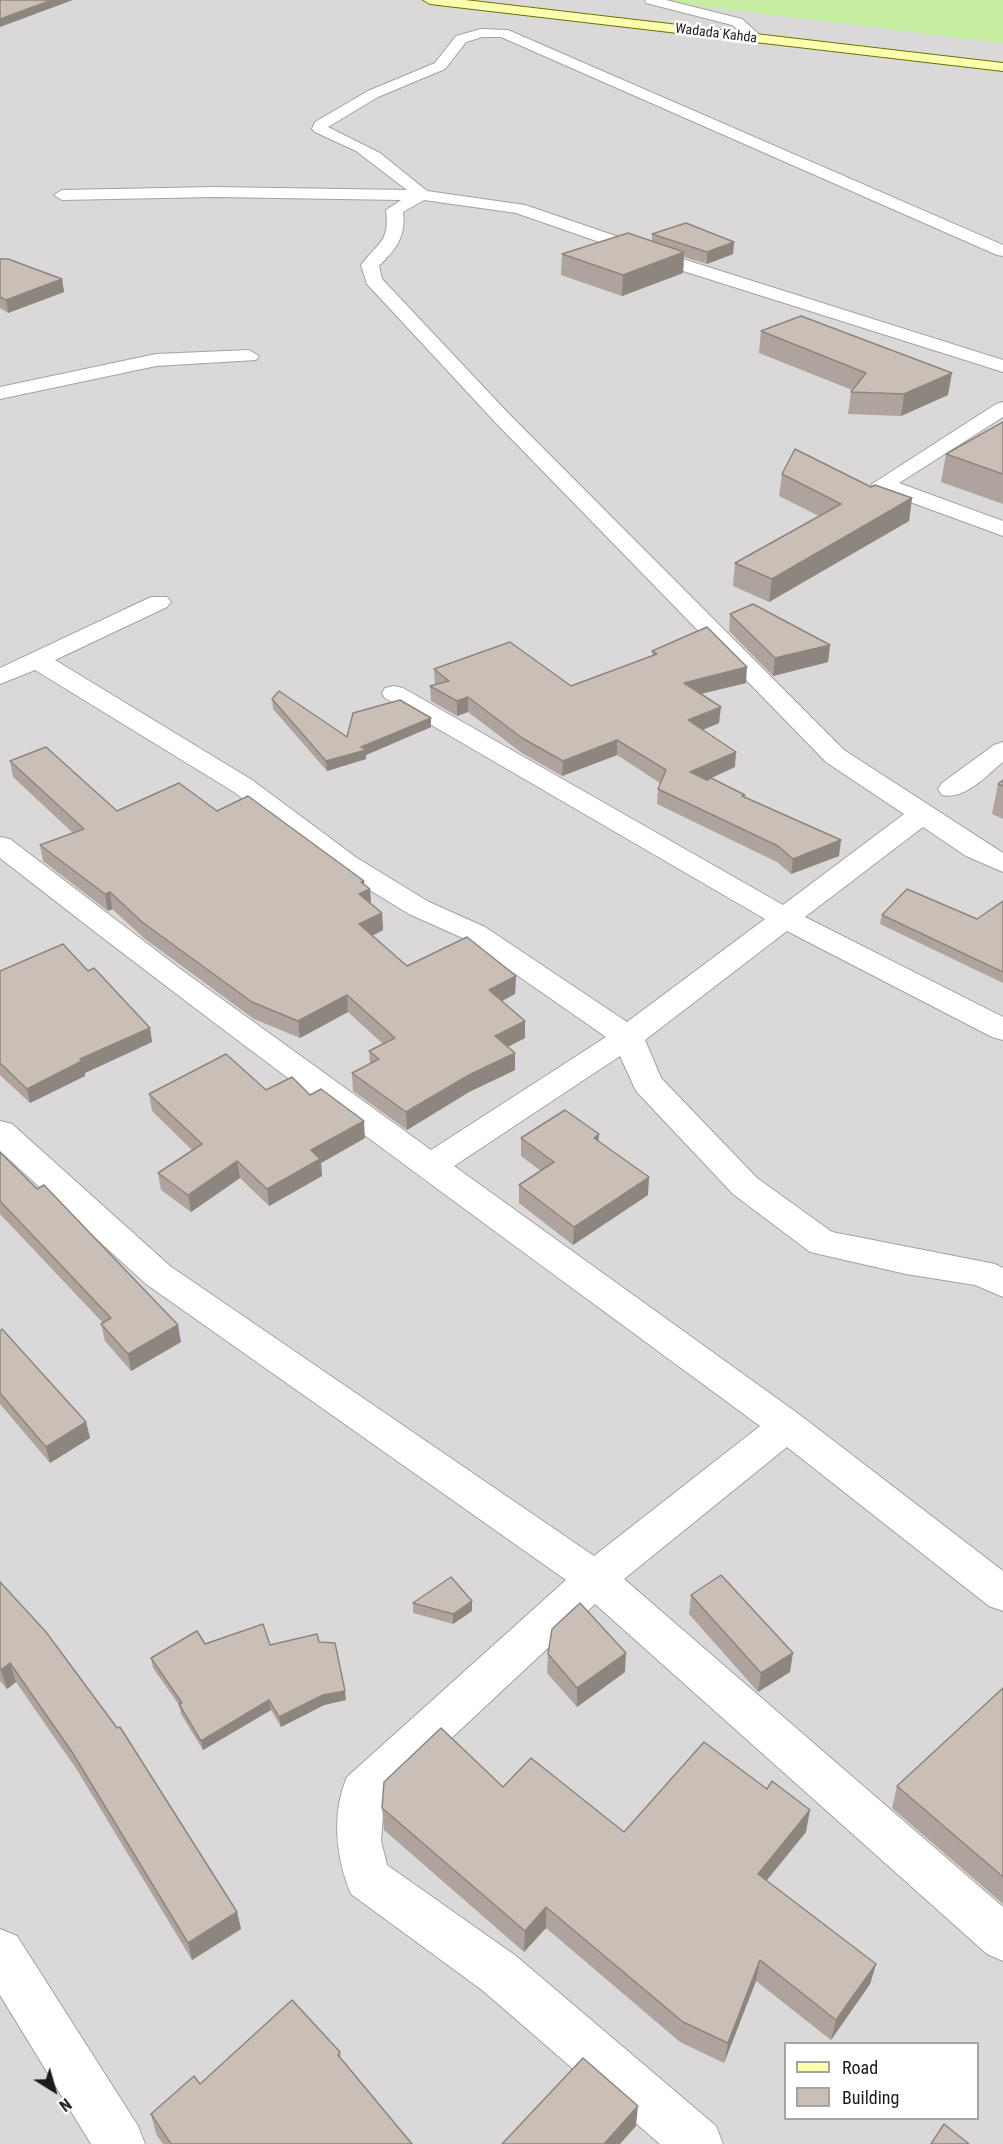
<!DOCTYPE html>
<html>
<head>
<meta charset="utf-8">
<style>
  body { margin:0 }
  #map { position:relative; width:1003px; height:2144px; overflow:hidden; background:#eee9e0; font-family:"Roboto Condensed",sans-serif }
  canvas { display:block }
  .legend { position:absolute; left:784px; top:2042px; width:195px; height:78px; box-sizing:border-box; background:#fff; border:2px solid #a4a4a4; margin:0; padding:8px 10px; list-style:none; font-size:18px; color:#1b1b1b }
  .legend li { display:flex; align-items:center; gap:12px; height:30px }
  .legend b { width:30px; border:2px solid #a4a4a4 }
  .north { position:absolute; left:24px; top:2060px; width:60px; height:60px; -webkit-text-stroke:4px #fff; paint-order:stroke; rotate:143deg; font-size:16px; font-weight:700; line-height:24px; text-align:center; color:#1b1b1b }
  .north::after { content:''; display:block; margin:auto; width:21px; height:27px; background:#1b1b1b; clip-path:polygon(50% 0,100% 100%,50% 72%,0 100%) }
</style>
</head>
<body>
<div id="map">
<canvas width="1003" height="2144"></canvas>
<ul class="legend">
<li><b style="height:8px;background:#fafead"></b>Road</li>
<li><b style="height:16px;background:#cabfb6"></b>Building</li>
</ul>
<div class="north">N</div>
</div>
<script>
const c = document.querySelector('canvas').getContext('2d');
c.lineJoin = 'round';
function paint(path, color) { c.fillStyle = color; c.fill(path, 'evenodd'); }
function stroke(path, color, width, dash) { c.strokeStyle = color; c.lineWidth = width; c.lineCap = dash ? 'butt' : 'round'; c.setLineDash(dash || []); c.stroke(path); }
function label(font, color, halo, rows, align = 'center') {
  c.font = font + ' "Roboto Condensed",sans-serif'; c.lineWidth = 5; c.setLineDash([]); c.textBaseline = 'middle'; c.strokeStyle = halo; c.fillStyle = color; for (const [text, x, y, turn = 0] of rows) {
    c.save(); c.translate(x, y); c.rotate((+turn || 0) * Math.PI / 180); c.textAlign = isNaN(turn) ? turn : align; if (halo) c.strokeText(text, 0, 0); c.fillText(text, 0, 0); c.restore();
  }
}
paint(new Path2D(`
  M0,0H652L1003,43V2144H0ZM786,2044H978V2118H786Z`), '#dad8d8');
paint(new Path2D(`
  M652,0H1003V43L992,42Z`), '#c6eea0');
const minor = new Path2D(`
  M645,0H666L742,19L763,38L756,42L732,25L646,3Z
  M481,29L508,30L1003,245V256L997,255L501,37H482L466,42L445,69L378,97L328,127L380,153L427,191L525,205L689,261L1003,360V372L677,269L516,213L424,200L403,212C406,237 396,249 379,266L382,279L509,414L844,750L1003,853V872L966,856L923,827L805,917L1003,1017V1040L992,1037L787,931L645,1040L661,1078L757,1178L832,1232L995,1264L1003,1268V1297L975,1285L906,1274L810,1252L733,1194L636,1091L620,1056L454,1166L800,1415L1003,1571V1611L989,1606L787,1447L624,1579L1003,1907V1961L987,1954L595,1604L384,1801L381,1841L387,1865L516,1956L716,2126L723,2144H660L482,1990L351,1894C336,1858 331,1814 347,1777L566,1580L146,1284L0,1151V1121L12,1124L170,1266L594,1556L760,1426C505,1238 250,1054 0,858V837L10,839L183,971L431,1150L606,1037L465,939L409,914L337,870L234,792L35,670L0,684V668L151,597H167L171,602L167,607L55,660L252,780L357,858L429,902L485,927L627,1022L765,919L385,698L382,693L385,688L394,686L403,688L783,905L904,814L826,762L495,422L367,284L361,265C378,242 390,243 386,210L401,200L215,197L62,200L54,195L62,190L215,187L407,190L356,151L315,132L312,129L315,122L368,91L435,63L456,36Z
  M249,350L259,356L256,360L156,366L0,399V387L156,354Z
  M1003,402V417L899,483L1003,521V536L875,489L872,484L996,404Z
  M1003,742V762C986,776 965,800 942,795L938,789L942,783L994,745Z
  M0,1929L17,1936L138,2126L145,2144H91L0,1995Z`);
const secondary = new Path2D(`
  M423,0H465L1003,63V71L430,4Z`);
stroke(minor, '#a2a2a2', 2);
stroke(secondary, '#687500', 2);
paint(minor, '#fff');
paint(secondary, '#fafead');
paint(new Path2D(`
  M652,234L734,242L733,254L707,264L684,257L683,273L622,296L561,275L562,254L652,242Z
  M0,259L62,279L64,292L8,313L0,308Z
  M761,331L948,395L901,416L848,414L851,392L852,390L759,353Z
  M1003,422V504L941,482L946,454Z
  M782,474L871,487L912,498L909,521L769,602L733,586L735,563L819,516L779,496Z
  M730,614L830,645L828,662L773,676L729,631Z
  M652,651L746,683L701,694L719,723L703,730L735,767L707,780L744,797L839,856L791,874L777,862L657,804L658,789L660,783L617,755L562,776L522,753L468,712L457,716L431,701L430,686L435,685L434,669L571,686L652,656Z
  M272,699L347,737L431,727L366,755V759L327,771L273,709Z
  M10,761L117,811H217L364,884L370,889L371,904L382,913L383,930L372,936L407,966L516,976L515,994L501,1001L525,1021V1038L508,1047L515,1053V1070L469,1092L407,1130L353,1091L352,1073L370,1064L369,1051L383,1044L348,1012L300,1038L254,1019L145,939L112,909L108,911L43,861L40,845L73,833L13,777Z
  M1003,780V819L992,814L998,784Z
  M1003,901V983L880,924L882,915L977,919Z
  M0,971H88L150,1028L152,1042L85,1073V1076L30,1103L0,1075Z
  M266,1090L310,1095L365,1138L321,1163L322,1176L269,1206L240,1178L191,1212L161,1190L158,1173L192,1150L152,1111L149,1094Z
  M521,1138L599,1142L648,1195L573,1245L519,1203V1185L541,1171L521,1156Z
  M0,1152L181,1342L131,1371L105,1341L101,1324L103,1323L0,1214Z
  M0,1331L86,1422L90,1438L50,1463L0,1404Z
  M0,1582L237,1912L241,1929L192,1960L77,1770L16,1682L7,1689L0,1681Z
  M691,1595L790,1672L758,1692L689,1614Z
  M413,1603L472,1611L453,1624L413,1613Z
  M319,1642L346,1700L324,1705L281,1727L271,1710L203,1750L181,1714L179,1705L153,1668L151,1658L205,1644L270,1645Z
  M548,1654L625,1672L577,1707L547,1673Z
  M1003,1688V1904L892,1808L897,1786Z
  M503,1787L624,1832H806L766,1881L876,1964L870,1984L831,2040L756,1981L724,2063L680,2042L546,1928L524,1952L384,1830L382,1808Z
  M340,2052L341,2059L412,2144H163L156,2134L151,2114L200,2084Z`), '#aea49d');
paint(new Path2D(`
  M52,0H73L0,27V19Z
  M734,242L733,254L707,264V252Z
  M684,252L683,273L622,296L623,275Z
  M62,279L64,292L8,313L6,300Z
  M952,373L948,395L901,416L904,394Z
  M912,498L909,521L769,602L772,579Z
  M830,645L828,662L773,676L775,658Z
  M747,667L746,683L683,698L684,683Z
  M468,697V712L457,716V701Z
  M721,707L719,723L687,736L688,720Z
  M431,718V727L366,755V759L327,771L326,761Z
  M617,740V755L562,776L563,761Z
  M736,752L735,767L689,788L690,772Z
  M841,840L839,856L791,874L793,859Z
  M364,881L365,892L370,889L371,906L359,894L361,882Z
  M110,892L112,909L108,911L105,894Z
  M382,913L383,930L360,942L359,924Z
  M516,976L515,994L489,1008V990Z
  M347,995L348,1012L300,1038L298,1021Z
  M525,1021V1038L495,1053V1036Z
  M150,1028L152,1042L85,1073V1076L30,1103L27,1089L80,1059Z
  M515,1053V1070L469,1092L407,1130L406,1112L469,1075Z
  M364,1121L365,1138L321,1163L322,1176L269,1206L267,1189L311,1150Z
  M599,1134L598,1152L594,1138Z
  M237,1161L240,1178L191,1212L188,1195Z
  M649,1177L648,1195L573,1245L574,1227Z
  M178,1325L181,1342L131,1371L128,1354Z
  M86,1422L90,1438L50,1463L46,1447Z
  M472,1601V1611L453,1624V1614Z
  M626,1653L625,1672L577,1707V1688Z
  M793,1653L790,1672L758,1692L761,1673Z
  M10,1663L16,1682L7,1689L1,1670Z
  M345,1691L346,1700L324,1705L281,1727L279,1717L323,1695Z
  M269,1700L271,1710L203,1750L201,1741Z
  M810,1810L806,1832L754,1896L758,1874Z
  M546,1907V1928L524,1952L525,1931Z
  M237,1912L241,1929L192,1960L188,1943Z
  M760,1960L756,1981L724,2063L728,2043Z
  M876,1964L870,1984L831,2040L836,2020Z
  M638,2106L636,2126L620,2144H604Z`), '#8d867f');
const building = new Path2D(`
  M0,0H52L0,19Z
  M686,223L734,242L707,252L652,234Z
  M628,233L684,252L623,275L562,254Z
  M0,259H8L62,279L6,300L0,297Z
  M801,316L952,373L904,394L851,392L866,373L761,331Z
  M1003,422V474L946,454Z
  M795,449L871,487L875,485L912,498L772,579L735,563L841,504L782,474Z
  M753,604L830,645L775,658L730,614Z
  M707,627L747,667L684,683L721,707L688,720L736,752L690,772L707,780L711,778L745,795L742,796L841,840L793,859L778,846L658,789L666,770L617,740L563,761L522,738L468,697L457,701L430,686L449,681L434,669L510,642L571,686L657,654L652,651Z
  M279,691L347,737L353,713L400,700L431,718L361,747L366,750L326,761L272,699Z
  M46,747L117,811L179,783L217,811L248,796L364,881L361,882L370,889L359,894L382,913L359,924L407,966L467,937L516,976L489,990L525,1021L495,1036L515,1053L469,1075L406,1112L352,1073L379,1059L369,1051L395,1038L347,995L298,1021L252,1002L142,922L110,892L105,894L40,845L84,829L10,761Z
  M1003,780V786L998,784Z
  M907,889L977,919L1003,901V972L882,915Z
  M63,944L88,971L94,968L150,1028L80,1059L82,1061L27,1089L0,1063V971Z
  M226,1054L266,1090L292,1077L310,1095L321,1089L364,1121L311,1150L320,1159L267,1189L237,1161L188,1195L158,1173L202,1144L149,1094Z
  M565,1110L599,1134L594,1138L649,1177L574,1227L519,1185L554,1162L521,1138Z
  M0,1152L37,1189L44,1185L178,1325L128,1354L101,1324L111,1318L0,1201Z
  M2,1329L86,1422L46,1447L0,1393V1331Z
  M721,1575L793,1653L761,1673L691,1595Z
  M451,1577L472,1601L453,1614L413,1603Z
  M0,1582L46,1632L117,1728L120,1727L237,1912L188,1943L72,1752L10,1663L1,1670L0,1669Z
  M580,1603L626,1653L577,1688L548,1654L552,1629Z
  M263,1624L270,1645L317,1634L319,1642L335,1643L345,1691L323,1695L279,1717L269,1700L201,1741L179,1704L182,1703L151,1658L197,1631L205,1644Z
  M1003,1688V1877L897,1786Z
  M441,1728L503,1787L531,1758L624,1832L704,1742L767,1789L772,1781L810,1810L758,1874L876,1964L836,2020L760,1960L728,2043L683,2022L546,1907L525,1931L382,1808L384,1782Z
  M292,2000L340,2052L338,2055L412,2144H171L151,2114L194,2076L200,2084Z
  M583,2058L638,2106L604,2144H502Z
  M944,2124L969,2144H931Z`);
paint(building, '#cabfb6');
stroke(building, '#8d867f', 1.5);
label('14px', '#1b1b1b', '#fff', [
  ["Wadada Kahda",716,34,7]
]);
</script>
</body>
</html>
